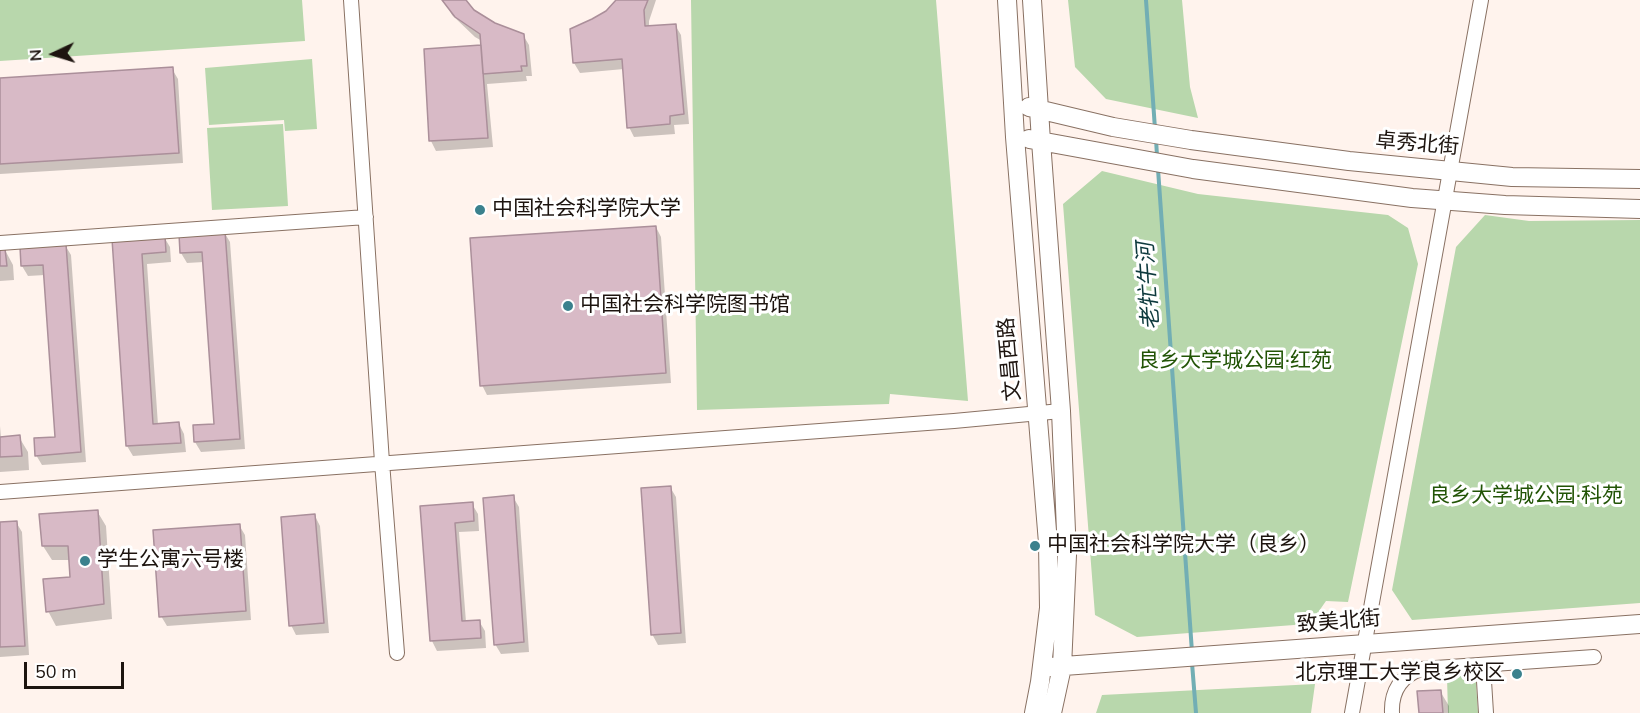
<!DOCTYPE html>
<html>
<head>
<meta charset="utf-8">
<style>
  body { margin:0 }
  #map { position:relative; width:1640px; height:713px; overflow:hidden; background:#fff3ed; font-family:"Nunito Sans",sans-serif }
  canvas { display:block }
  .north { position:absolute; left:24px; top:24px; width:60px; height:60px; -webkit-text-stroke:4px #fff; paint-order:stroke; rotate:266deg; font-size:16px; font-weight:700; line-height:24px; text-align:center; color:#1d140f }
  .north::after { content:''; display:block; margin:auto; width:21px; height:27px; background:#1d140f; clip-path:polygon(50% 0,100% 100%,50% 72%,0 100%) }
  .scale { position:absolute; left:24px; top:662px; width:100px; height:27px; box-sizing:border-box; border:3px solid #1d140f; border-top:0; padding-left:8px; font-size:18px; line-height:21px; white-space:nowrap; color:#1d140f; -webkit-text-stroke:4px #fff; paint-order:stroke }
</style>
</head>
<body>
<div id="map">
<canvas width="1640" height="713"></canvas>
<div class="north">N</div>
<div class="scale">50 m</div>
</div>
<script>
const c = document.querySelector('canvas').getContext('2d');
c.lineJoin = 'round';
function paint(path, color) { c.fillStyle = color; c.fill(path, 'evenodd'); }
function stroke(path, color, width, dash) { c.strokeStyle = color; c.lineWidth = width; c.lineCap = dash ? 'butt' : 'round'; c.setLineDash(dash || []); c.stroke(path); }
function label(font, color, halo, rows, align = 'center') {
  c.font = font + ' "Nunito Sans","Noto Sans SC",sans-serif'; c.lineWidth = 6; c.setLineDash([]); c.textBaseline = 'middle'; c.strokeStyle = halo; c.fillStyle = color; for (const [text, x, y, turn = 0] of rows) {
    c.save(); c.translate(x, y); c.rotate((+turn || 0) * Math.PI / 180); c.textAlign = isNaN(turn) ? turn : align; if (halo) c.strokeText(text, 0, 0); c.fillText(text, 0, 0); c.restore();
  }
}
paint(new Path2D(`
  M0,0H302L305,41L0,61Z
  M691,0H936L968,401L890,394L889,404L697,410Z
  M1068,0H1182L1190,87L1198,118L1106,99L1075,67Z
  M312,59L317,129L285,131L284,120L209,125L205,68Z
  M283,124L288,206L212,210L207,128Z
  M1102,171L1198,194L1388,215L1408,228L1418,264L1348,602L1326,601L1319,611L1320,623L1137,637L1095,615L1063,204Z
  M1485,215L1529,221L1640,220V603L1412,620L1392,590L1456,247Z
  M1467,675L1476,682L1478,713H1448L1447,677Z
  M1315,684L1311,713H1096L1102,695Z`), '#b8d7ac');
paint(new Path2D(`
  M444,0H464L474,11L494,24L523,35L529,45L532,76H526L527,81L487,84L493,147L436,151L431,141L482,46V41L475,37L452,15Z
  M618,0H656L649,21V28L675,25L681,35L689,124L674,125L675,134L634,137L629,127L624,69L580,73L574,63L607,12Z
  M172,69L178,79L183,163L0,174V79Z
  M656,227L661,237L671,383L487,395L482,385Z
  M224,232L230,242L245,449L201,452L195,442L194,427L216,425L204,262L187,263L181,253Z
  M164,237L170,247L171,262L147,264L158,425L179,424L184,434L186,452L133,456L127,446L113,241Z
  M65,245L71,255L86,462L42,465L36,455L57,438L45,275L28,276L22,266Z
  M5,250L13,265L14,280L0,281V251Z
  M0,426L1,438L19,437L28,452L29,470L0,472Z
  M670,487L676,497L686,643L658,645L652,634Z
  M513,497L519,507L529,652L501,654L495,644Z
  M472,504L478,514L479,531L459,532L466,622L479,621L485,631L486,648L437,651L432,641L422,507Z
  M97,511L106,526L112,619L56,626L48,611L71,578L70,560H52L43,546Z
  M315,516L320,526L329,633L296,635L291,625Z
  M16,522L22,532L29,655L0,657V523Z
  M239,525L245,535L251,620L167,626L161,616Z
  M1440,691L1449,706V713H1420Z`), '#0003');
stroke(new Path2D(`
  M1146,0L1155,129
  M1156,139L1157,156
  M1158,169L1192,652
  M1192,663L1196,713`), '#72aeb4', 4);
const building = new Path2D(`
  M442,0H466L474,10L495,23L524,34L527,66H521L522,71L483,74L480,34L455,17Z
  M616,0H648L644,10L645,26L676,24L684,114L670,116V124L627,128L622,59L573,63L570,29L592,19L606,11Z
  M481,45L488,138L429,141L424,49Z
  M173,67L179,153L0,164V78Z
  M656,226L666,373L480,386L470,238Z
  M225,231L240,439L194,442L193,425L214,424L202,252L180,253L179,234Z
  M165,236L166,252L142,254L153,424L179,422L181,443L126,446L112,239Z
  M66,244L81,452L35,456L34,438L55,437L43,265L21,266L20,247Z
  M0,249H5L7,266H0Z
  M20,435L22,456L0,457V437Z
  M671,486L681,633L651,635L641,488Z
  M514,495L524,642L494,645L483,498Z
  M473,502L474,521L455,523L462,621L480,620L481,638L430,641L420,506Z
  M98,510L104,604L46,612L43,579L70,577L68,546H42L39,514Z
  M315,514L324,623L289,626L281,517Z
  M17,521L25,646L0,647V522Z
  M240,524L246,611L159,617L153,530Z
  M1441,690L1443,713H1419L1417,691Z`);
paint(building, '#d8bac6');
stroke(building, '#ab8f9a', 1.5);
const street = new Path2D(`
  M351,0L382,462L397,653
  M0,243L366,217
  M0,492L954,421L1061,411
  M1483,665L1486,713
  M1352,713L1481,0
  M1392,713C1391,691 1401,676 1421,669L1594,657`);
const secondary = new Path2D(`
  M1007,0L1015,137L1048,543L1049,608L1040,682L1034,713
  M1032,0L1041,141L1061,411L1067,555L1062,667L1052,713
  M1029,107L1113,127L1191,140L1349,161L1512,177L1640,179
  M1029,139L1193,169L1412,198L1505,205L1640,209
  M1050,667L1640,624`);
stroke(street, '#897163', 16);
stroke(secondary, '#897163', 20);
stroke(street, '#fff', 14);
stroke(secondary, '#fff', 18);
for (const [x, y, r, color] of [
  [480,210,6,"#3b818d"],
  [568,306,6,"#3b818d"],
  [1035,546,6,"#3b818d"],
  [85,561,6,"#3b818d"],
  [1517,674,6,"#3b818d"]
]) { const dot = new Path2D(); dot.arc(x, y, r, 0, 2 * Math.PI); c.fillStyle = color; c.fill(dot); stroke(dot, '#fff', 2); }
label('21px', '#1d140f', '#fff', [
  ["卓秀北街",1417,145,5],
  ["文昌西路",1011,359,-95],
  ["致美北街",1339,623,-5]
]);
label('21px', '#1d140f', '#fff', [
  ["中国社会科学院大学",492,210],
  ["中国社会科学院图书馆",580,306],
  ["中国社会科学院大学（良乡）",1047,546],
  ["学生公寓六号楼",97,561],
  ["北京理工大学良乡校区",1505,674,"right"]
], 'left');
label('21px', '#225406', '#fff', [
  ["良乡大学城公园·红苑",1235,362],
  ["良乡大学城公园·科苑",1526,497]
]);
label('italic 22px', '#0d393d', '#fff', [
  ["老牤牛河",1150,286,-94]
]);
</script>
</body>
</html>
